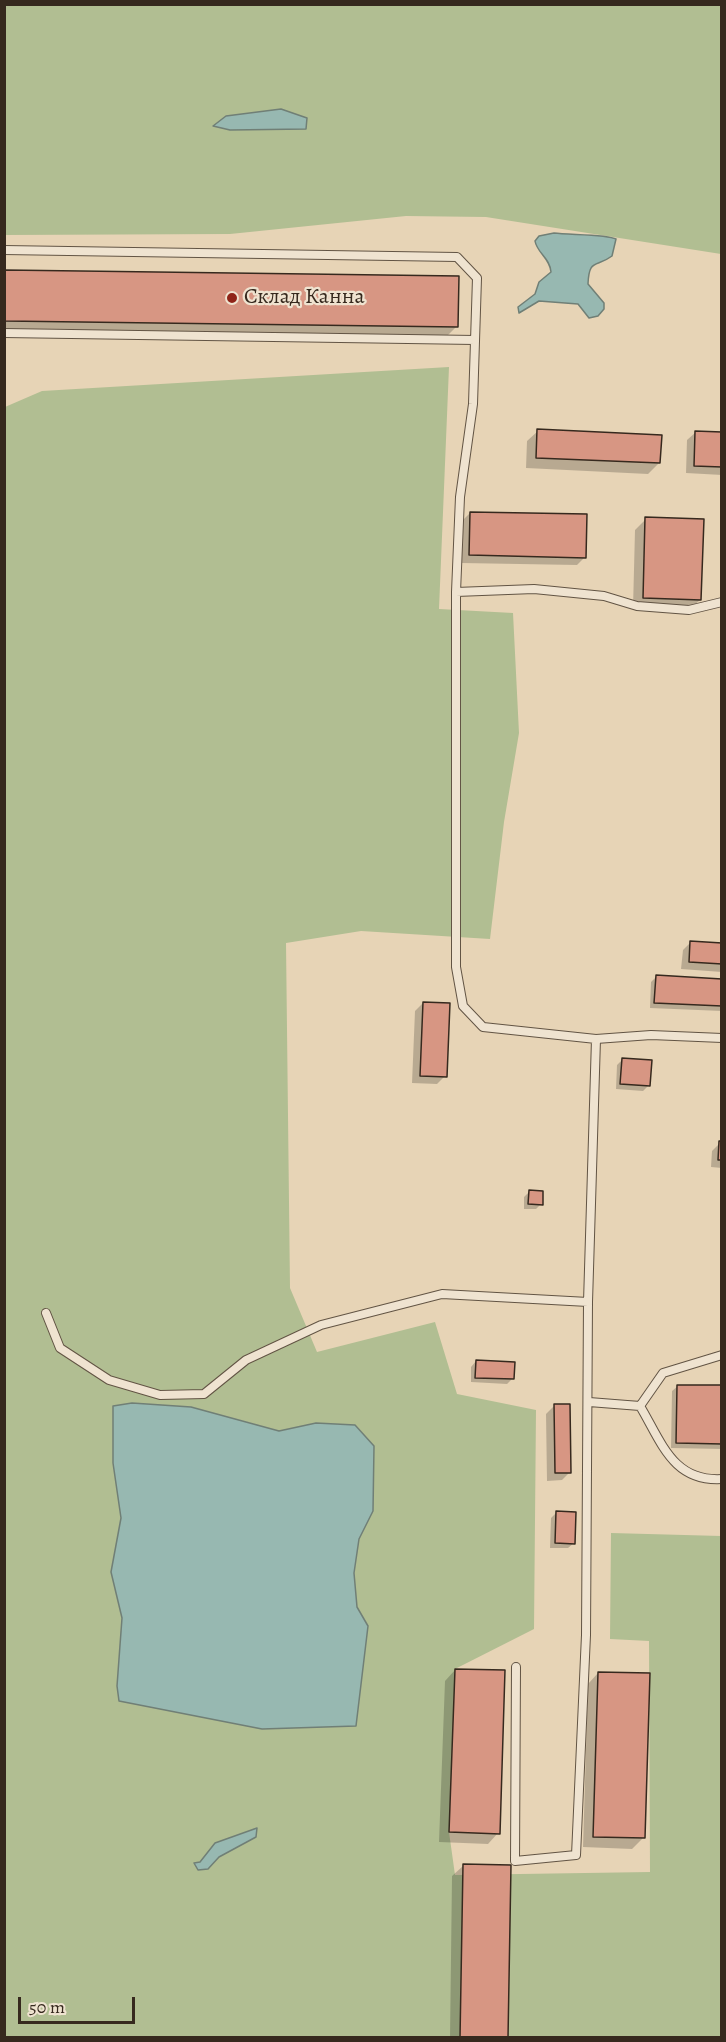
<!DOCTYPE html>
<html>
<head>
<meta charset="utf-8">
<style>
  body { margin:0 }
  #map { position:relative; width:726px; height:2042px; overflow:hidden; background:#e7d4b6; font-family:Alegreya,serif }
  canvas { display:block }
  .frame { position:absolute; inset:0; border:6px solid #36291e; pointer-events:none }
  .scale { position:absolute; left:18px; top:1997px; width:117px; height:27px; box-sizing:border-box; border:3px solid #36291e; border-top:0; padding-left:8px; font-size:18px; line-height:21px; white-space:nowrap; color:#36291e; -webkit-text-stroke:4px #efe3d0; paint-order:stroke }
</style>
</head>
<body>
<div id="map">
<canvas width="726" height="2042"></canvas>
<div class="frame"></div>
<div class="scale">50 m</div>
</div>
<script>
const c = document.querySelector('canvas').getContext('2d');
c.lineJoin = 'round';
function paint(path, color) { c.fillStyle = color; c.fill(path, 'evenodd'); }
function stroke(path, color, width, dash) { c.strokeStyle = color; c.lineWidth = width; c.lineCap = dash ? 'butt' : 'round'; c.setLineDash(dash || []); c.stroke(path); }
function label(font, color, halo, rows, align = 'center') {
  c.font = font + ' Alegreya,serif'; c.lineWidth = 4.5; c.setLineDash([]); c.textBaseline = 'middle'; c.strokeStyle = halo; c.fillStyle = color; for (const [text, x, y, turn = 0] of rows) {
    c.save(); c.translate(x, y); c.rotate((+turn || 0) * Math.PI / 180); c.textAlign = isNaN(turn) ? turn : align; if (halo) c.strokeText(text, 0, 0); c.fillText(text, 0, 0); c.restore();
  }
}
paint(new Path2D(`
  M4,5H721V254L486,217L406,216L230,234L5,235Z
  M449,367L439,609L513,613L519,733L504,822L490,939L361,931L286,943L290,1288L317,1352L435,1322L457,1394L536,1410L534,1629L455,1669L449,1832L455,1875L650,1872L649,1641L610,1639L611,1533L721,1536V2037L5,2038V407L42,391ZM236,1419L279,1431L316,1423L355,1425L374,1446L373,1511L359,1539L354,1573L357,1607L368,1626L303,1726L262,1729L117,1686L122,1618L111,1572L121,1518Z`), '#b1be92');
const water = new Path2D(`
  M281,109L307,118L306,129L230,130L213,126L226,116Z
  M554,233C568,235 607,234 616,239L612,256C596,268 589,258 588,284L604,303V309L598,316L589,318L578,304L539,301L519,313L518,307L535,294L539,282L551,272C550,258 537,253 535,241L539,236Z
  M132,1403L191,1407L279,1431L316,1423L355,1425L374,1446L373,1511L359,1539L354,1573L357,1607L368,1626L356,1726L262,1729L119,1701L117,1686L122,1618L111,1572L121,1518L113,1463V1406Z
  M257,1828L256,1837L219,1857L208,1869L198,1870L194,1863L200,1862L215,1843Z`);
paint(water, '#97b8b1');
stroke(water, '#707f76', 1.5);
paint(new Path2D(`
  M6,271L457,326L446,337L4,331Z
  M538,431L659,463L648,474L526,468L527,441Z
  M696,432L722,433V475L686,473L687,440Z
  M470,513L585,557L577,565L461,563L462,521Z
  M646,519L700,600L689,610L633,608L635,530Z
  M691,942L722,944V972L681,969L683,950Z
  M656,977L722,980V1011L650,1008L651,982Z
  M423,1003L445,1076L437,1084L412,1083L415,1011Z
  M622,1060L648,1086L643,1091L616,1089L617,1065Z
  M720,1143L722,1168L711,1167L712,1151Z
  M529,1192L541,1204L536,1209H524V1197Z
  M476,1361L512,1379L507,1384L471,1382V1367Z
  M678,1386L722,1387V1449L671,1448L672,1391Z
  M554,1406L570,1472L562,1480L547,1481L546,1414Z
  M556,1513L574,1543L568,1548H550L551,1518Z
  M455,1670L498,1833L488,1844L439,1842L445,1681Z
  M598,1673L643,1838L632,1849L583,1847L588,1684Z
  M463,1866L507,2038H450L452,1876Z`), '#0003');
const building = new Path2D(`
  M5,270L459,276L458,327L5,321Z
  M537,429L662,435L660,463L536,458Z
  M695,431L722,432V467L694,466Z
  M470,512L587,514L586,558L469,555Z
  M645,517L704,519L701,600L643,598Z
  M690,941L722,943V964L689,962Z
  M656,975L722,979V1006L654,1003Z
  M423,1002L450,1003L447,1077L420,1076Z
  M622,1058L652,1060L650,1086L620,1084Z
  M719,1141H722V1160H718Z
  M529,1190L543,1191V1205L528,1204Z
  M476,1360L515,1362L514,1379L475,1378Z
  M677,1385H722V1444L676,1443Z
  M554,1404H570L571,1473H555Z
  M556,1511L576,1512L575,1544L555,1543Z
  M455,1669L505,1670L500,1834L449,1832Z
  M598,1672L650,1673L645,1838L593,1837Z
  M463,1864L511,1865L508,2038H460Z`);
paint(building, '#d79683');
stroke(building, '#36291e', 1.5);
const lane = new Path2D(`
  M4,250L457,257L477,278L473,404L460,497L456,592V967L463,1006L483,1027L596,1039L651,1035L722,1038
  M4,333L475,340
  M456,592L534,589L604,596L637,606L689,610L722,602
  M46,1313L60,1348L109,1380L160,1395L204,1394L246,1360L321,1325L442,1294L588,1302
  M589,1402L640,1406L663,1373L722,1355
  M640,1406C662,1443 673,1482 722,1479
  M516,1667L515,1861L576,1855L586,1635L588,1302L596,1039`);
stroke(lane, '#625444', 10);
stroke(lane, '#efe3d0', 8);
for (const [x, y, r, color] of [
  [232,298,6,"#8f2418"]
]) { const dot = new Path2D(); dot.arc(x, y, r, 0, 2 * Math.PI); c.fillStyle = color; c.fill(dot); stroke(dot, '#efe3d0', 2); }
label('22px', '#36291e', '#efe3d0', [
  ["Склад Канна",244,298]
], 'left');
</script>
</body>
</html>
